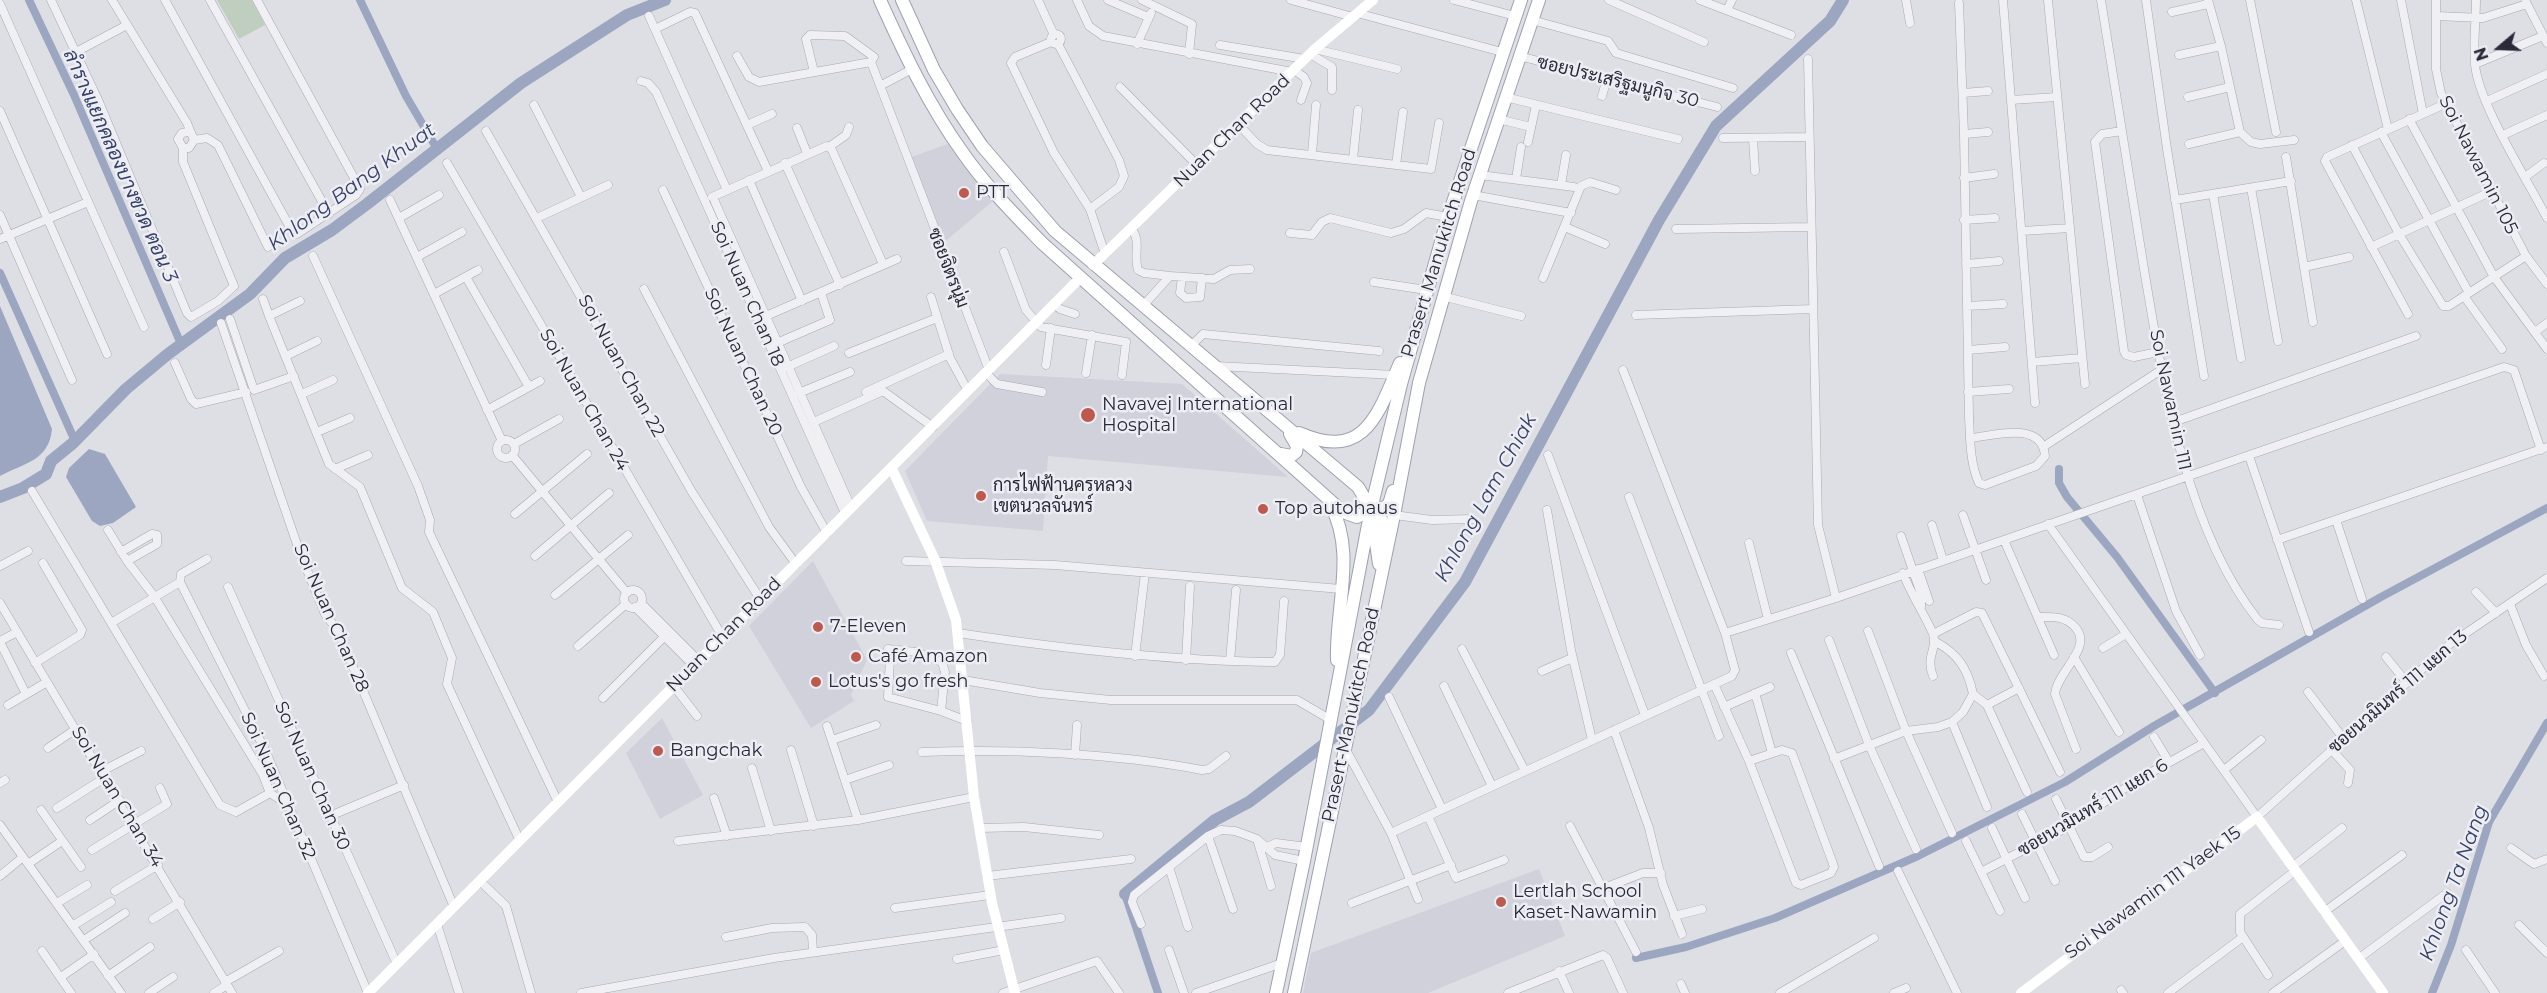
<!DOCTYPE html>
<html>
<head>
<meta charset="utf-8">
<style>
  body { margin:0 }
  #map { position:relative; width:2547px; height:993px; overflow:hidden; background:#dddfe5; font-family:Montserrat,sans-serif }
  canvas { display:block }
  .north { position:absolute; left:2469px; top:18px; width:60px; height:60px; -webkit-text-stroke:4px #edeef3; paint-order:stroke; rotate:251deg; font-size:16px; font-weight:700; line-height:24px; text-align:center; color:#292b3a }
  .north::after { content:''; display:block; margin:auto; width:21px; height:27px; background:#292b3a; clip-path:polygon(50% 0,100% 100%,50% 72%,0 100%) }
</style>
</head>
<body>
<div id="map">
<canvas width="2547" height="993"></canvas>
<div class="north">N</div>
</div>
<script>
const c = document.querySelector('canvas').getContext('2d');
c.lineJoin = 'round';
function paint(path, color) { c.fillStyle = color; c.fill(path, 'evenodd'); }
function stroke(path, color, width, dash) { c.strokeStyle = color; c.lineWidth = width; c.lineCap = dash ? 'butt' : 'round'; c.setLineDash(dash || []); c.stroke(path); }
function label(font, color, halo, rows, align = 'center') {
  c.font = font + ' Montserrat,Sarabun,sans-serif'; c.lineWidth = 5; c.setLineDash([]); c.textBaseline = 'middle'; c.strokeStyle = halo; c.fillStyle = color; for (const [text, x, y, turn = 0] of rows) {
    c.save(); c.translate(x, y); c.rotate((+turn || 0) * Math.PI / 180); c.textAlign = isNaN(turn) ? turn : align; if (halo) c.strokeText(text, 0, 0); c.fillText(text, 0, 0); c.restore();
  }
}
paint(new Path2D(`
  M948,144L993,201L942,244L911,157Z
  M1000,374L1182,384L1288,477L1048,456L1043,531L927,521L905,471Z
  M813,561L867,660L851,695L854,701L811,728L749,626Z
  M662,718L703,795L660,819L626,753Z
  M1539,869L1565,936L1428,993H1303L1311,953Z`), '#d0d1da');
paint(new Path2D(`
  M217,0H252L265,25L239,39Z`), '#c0cec0');
paint(new Path2D(`
  M0,306L52,429C49,461 24,463 0,476Z
  M89,449L105,454L136,507L113,523L100,526L92,521L66,477L69,468Z`), '#9ca6c1');
stroke(new Path2D(`
  M29,0L74,95L181,344
  M360,0L406,96L437,149
  M0,273L75,441
  M2059,469V483L2067,497L2117,557L2215,693
  M1125,894L1158,993
  M1636,958L1686,947L1775,918L1918,856L2065,782L2154,726L2381,597L2547,508
  M2432,993L2451,945L2489,822L2547,723`), '#9ca6c1', 8);
stroke(new Path2D(`
  M0,497L23,488L46,474L51,461L73,443L126,389L168,354L250,294L285,258L332,230L367,204L521,83L627,15L665,0
  M1125,894L1215,820L1249,802L1369,710L1465,582L1659,220L1716,126L1830,21L1843,0`), '#9ca6c1', 12);
const street = new Path2D(`
  M51,0L99,102L187,313L191,317L218,301L234,286L183,162V148
  M112,0L187,123L194,140L189,148H183L178,139L182,133L189,132
  M165,0L292,231L297,234L356,195L360,189L257,0
  M210,0L329,214
  M1038,0L1054,35
  M1077,0L1089,26L1103,36L1292,72
  M1108,0L1148,17
  M1142,0L1192,24L1189,54
  M1291,0L1353,17
  M1454,0L1515,16
  M1609,0L1704,42
  M1700,0L1791,35
  M1906,0L1910,23
  M2003,0L2035,403
  M2048,0L2085,384
  M2101,0C2116,90 2129,179 2144,269C2163,381 2185,528 2258,620L2262,623L2279,625
  M2146,0L2167,149L2204,376
  M2208,0L2221,46L2240,132L2251,142L2260,144L2294,140
  M2250,0L2276,132
  M2356,0L2388,129
  M2401,0L2423,114
  M2436,0V69L2441,93L2526,256L2547,284
  M2476,0C2476,21 2473,43 2475,64C2478,103 2528,181 2547,218
  M2526,2L2547,43
  M1959,3L1964,134L1969,417C1970,437 1970,465 1979,483L1985,485L2036,466L2045,456C2042,420 1994,436 1970,438
  M0,4L144,327
  M1727,10L1732,0
  M2172,12L2208,4
  M1357,13L1502,52
  M649,16L727,190
  M2436,16L2483,18L2527,4
  M1532,20L1608,41L1616,53L1733,88
  M655,29L690,12L695,13L768,171
  M1051 39a5 5 0 1 1 10 0a5 5 0 1 1-10 0Z
  M1051,42L1015,57L1011,63L1054,153L1090,209L1105,254
  M1058,44L1119,160L1124,176L1119,187L1090,209
  M1137,44L1151,13
  M1220,45L1305,59
  M1315,49L1397,69
  M76,52L127,25
  M1310,54L1332,67V90
  M2179,55L2221,46
  M737,56L749,77L759,82L871,62
  M1519,56L1717,107
  M1808,59L1818,525L1836,598
  M2475,64L2543,36
  M1294,70L1304,77L1307,83L1301,100
  M814,72L806,39L810,35L845,36L874,57L871,62L989,370
  M641,81L648,83L656,92L845,513
  M880,86L912,69
  M1120,87L1197,165
  M1963,93L1988,91
  M1602,96L1607,79
  M1505,97L1678,139
  M2188,97L2230,87
  M2011,100L2057,97
  M2487,101L2547,74
  M534,105L581,197
  M0,111L107,354
  M1498,119L1531,127
  M2409,119L2494,277L2547,349
  M1238,124L1257,144L1267,150L1431,169L1439,123
  M747,125L772,114
  M797,128L807,153
  M486,131L692,492L760,599
  M2122,131L2102,134L2095,142L2124,351L2126,355L2134,357L2158,352
  M2381,132L2469,293
  M1964,134L1988,132
  M2503,135L2547,115
  M1723,138L1809,137
  M1753,138L1755,171
  M194,140L207,138L218,145L268,247
  M1528,142L1536,105
  M2189,144L2240,132
  M2352,145L2399,234L2443,306H2449L2526,256
  M829,147L846,135L849,127
  M1312,154L1316,105
  M2286,157L2313,322
  M1353,159L1358,110
  M447,163L722,636
  M785,163L840,285
  M1396,165L1403,112
  M1480,175L1574,187
  M2525,177L2544,163
  M1964,178L1994,174
  M1516,179L1521,147
  M749,180L802,301
  M1561,185L1566,155
  M2251,188L2278,341
  M663,190L801,487L827,533
  M2213,194L2241,358
  M1473,195L1571,213
  M712,197L827,146L832,150L883,264
  M390,200L502,441
  M2175,200L2291,181
  M715,202L851,507
  M0,215L72,380
  M399,218L439,195
  M537,218L608,185
  M1964,220L1995,218
  M1565,227L1605,244
  M1131,228C1142,241 1133,254 1138,270L1144,273L1170,276L1142,307
  M1676,229L1811,227
  M2022,231L2070,228
  M1290,233L1312,235L1322,222L1330,218L1391,233L1404,229L1426,213L1448,217
  M0,239L88,202
  M2371,247L2490,192
  M1004,252L1026,310L1041,327L1126,342L1122,375
  M313,256L418,486L430,520L429,532L558,802
  M417,257L462,232
  M1966,264L1999,261
  M2304,267L2349,257
  M1170,276L1214,279L1230,270L1250,269
  M466,277L529,387
  M1182,277L1180,293L1186,298L1200,297L1202,278
  M1543,278L1581,186L1590,182L1616,190
  M1374,282L1426,290
  M644,289L769,527L796,564
  M434,294L478,270
  M1442,296L1521,316
  M2464,296L2502,349
  M931,297L950,358L968,391
  M263,299L269,316
  M300,301L269,316L329,464L360,487L402,588L433,612L452,658L447,684L520,841
  M1054,304L1060,309L1075,314
  M1967,306L2003,304
  M2408,314L2325,161L2327,157L2445,104
  M1636,315L1813,309
  M766,316L897,259
  M230,319L254,390L294,376
  M221,323L300,553L325,614L338,631L454,907
  M2535,332L2547,323
  M777,343L830,320L821,293
  M1190,347L1203,334L1379,351
  M1968,350L2005,347
  M849,353L937,318
  M286,356L317,341
  M2032,362L2082,358
  M175,363L191,399L196,404L246,392
  M1046,365L1051,328
  M1216,366L1395,375
  M787,367L834,346
  M986,373L997,384L1042,392
  M1086,373L1092,335
  M866,392L949,354
  M1968,392L2009,389
  M799,393L850,372
  M302,394L333,380
  M487,410L540,381
  M816,421L883,391L933,427
  M2174,422L2416,336
  M317,432L350,418
  M497 449a9 9 0 1 1 18 0a9 9 0 1 1-18 0Z
  M514,444L559,419
  M2043,447L2161,370
  M512,455L627,593
  M1548,455L1645,715
  M2249,456L2309,632
  M335,469L368,455
  M32,491L220,805L236,812L270,793L285,803
  M2137,495L2176,611L2200,655
  M1629,497L1719,736
  M1547,510L1571,650L1592,740
  M515,514L587,454
  M1394,515L1432,520L1473,519
  M1963,515L1986,580
  M2336,520L2362,599
  M2048,524L2257,817L2450,644L2547,578
  M1932,525L1943,560
  M108,530L127,561L154,596L263,775L270,793
  M1901,536L1921,594V607
  M2004,540L2054,655
  M2277,540L2547,447
  M1749,543L1768,619
  M121,552L152,534L157,535V544L127,561
  M535,556L609,493
  M906,561L1055,565L1341,589
  M0,566L28,551
  M1918,569L1929,601
  M1903,573C1911,595 1924,613 1933,634
  M180,582L266,752L368,993
  M228,587L397,964
  M624 599a9 9 0 1 1 18 0a9 9 0 1 1-18 0Z
  M2476,592L2496,613
  M555,595L628,535
  M0,603L232,993
  M641,603L698,660
  M2510,604L2526,645L2544,676
  M635,607L693,665
  M2039,617C2053,617 2065,616 2075,627C2094,648 2057,671 2055,694L2076,749
  M111,623L180,582L181,574L207,559
  M1868,631L1906,731L1952,833
  M958,633C1064,649 1168,661 1275,662L1280,655L1284,601
  M1725,633L1836,598L2504,367L2514,370L2541,450
  M1829,640L1869,745L1916,849
  M0,641L17,632
  M0,642L26,694
  M578,646L626,604
  M2103,648L2126,634
  M888,649L916,652L942,662L945,672L941,711L967,721
  M1462,649L1525,771
  M1791,653L1879,866
  M1135,656L1145,573
  M2074,657L2119,732
  M2386,657L2407,683
  M890,658L888,697L941,711
  M1186,660L1190,586
  M1230,661L1236,590
  M35,663L80,635L82,630L43,563
  M1542,671L1572,658
  M1933,676C1925,655 1938,650 1933,634L1976,612L1982,613L2060,772
  M963,680L1040,693L1111,700H1297L1331,720
  M1714,684L1749,761L1796,883L1801,885L1831,873L1834,867L1832,861L1792,753L1782,750L1749,761
  M673,685L697,716
  M1444,686L1492,786
  M2308,692L2343,738
  M1755,693L1772,753
  M1973,694L1987,705L2019,688
  M1389,697L1442,809
  M603,698L664,637
  M8,705L47,682
  M1987,705L2027,792
  M1724,707L1770,687
  M1952,722L1987,807
  M827,726L858,820
  M1614,730L1649,828L1663,885L1682,934
  M2154,737L2169,762
  M832,740L876,725
  M48,748L76,729
  M1345,748L1391,833L1418,899
  M2331,749L2350,770L2348,783
  M791,750L814,826
  M922,752C1011,749 1114,753 1202,770L1209,769L1226,756
  M1075,755L1077,725
  M1834,759L1906,731L1938,727L1952,722L1963,712L1973,694C1968,669 1958,654 1936,642
  M752,768L771,831
  M2224,770L2261,740
  M102,771L141,751
  M845,780L889,765
  M0,783L5,780
  M714,798L727,836
  M2056,799L2084,857H2092L2108,847
  M57,808L106,777
  M41,810L81,867
  M337,813L404,785
  M2022,814L2055,881
  M1428,816L1456,878L1504,860
  M90,820L120,800
  M0,825L121,993
  M1570,826L1636,952
  M980,828L1024,827L1099,835
  M1992,828L2025,898
  M1391,833L1732,676L1735,670L1725,633L1623,370
  M1208,836L1233,909
  M1257,839L1271,886
  M678,841L858,820L974,797
  M1966,841L2000,911
  M1267,847L1276,843L1307,847
  M2511,848L2534,864L2547,859
  M92,850L167,804L160,788
  M28,864L62,841
  M1169,867L1188,927
  M2292,867L2342,828
  M1898,871L1957,993
  M1981,872L2068,827L2134,782L2204,743
  M0,876L23,857
  M987,876L1131,859
  M480,881L506,906L531,993
  M1604,888L1643,873H1661
  M115,891L158,865
  M57,903L87,885
  M1352,903L1451,865
  M895,908L990,895
  M2324,912L2402,855
  M1674,916L1702,909
  M153,919L180,902
  M437,924L459,993
  M1141,924L1132,902L1134,895L1208,836L1221,830L1235,831L1257,839L1275,855L1304,861
  M74,925L111,902
  M2519,925L2547,953
  M726,937L772,928L805,927L812,935L813,952
  M84,940L125,913
  M1169,950L1184,993
  M2466,950L2495,993
  M42,951L71,993
  M957,959L1004,950
  M2358,959L2447,893
  M1559,971L1569,993
  M2268,975L2240,932V914L2295,871
  M108,976L150,947
  M61,977L94,954
  M225,982L279,951
  M1681,984L1685,993
  M2121,990L2123,993
  M149,993L173,977
  M214,993L227,985
  M581,993L774,958L1061,918
  M1003,993L1097,961L1119,993
  M1196,993L1282,963
  M1508,993L1603,955L1607,958L1623,993
  M1780,993L1874,938
  M1894,993L1906,988
  M2168,993L2243,937
  M2273,993L2345,941`);
const primary = new Path2D(`
  M880,0C904,53 929,106 963,153C986,186 1014,214 1042,243L1343,512L1357,517L1371,509L1384,508L1389,504L1393,491
  M902,0L934,70L957,109L982,146L1055,231L1358,487L1371,509L1381,519L1385,540
  M1299,433C1365,462 1378,414 1400,363
  M1281,454L1291,456L1296,452L1297,446L1290,434
  M1330,504C1357,552 1335,608 1337,660
  M1372,516L1379,564
  M1276,993L1304,861L1371,509L1401,384L1448,217L1521,0
  M1294,993L1394,515L1419,383L1471,201L1539,0`);
stroke(street, '#a7a9b2', 9);
stroke(primary, '#9ea1af', 14);
stroke(street, '#f0f0f4', 8);
stroke(new Path2D(`
  M1093,265L1315,49L1373,0
  M892,469L935,560L956,620L974,797L992,903L1015,993
  M368,993L1081,277
  M2021,993L2257,817L2383,993`), '#fff', 10);
stroke(primary, '#fff', 12);
for (const [x, y, r, color] of [
  [964,193,6,"#bd5a50"],
  [1088,415,8,"#bd5a50"],
  [981,496,6,"#bd5a50"],
  [1263,509,6,"#bd5a50"],
  [818,627,6,"#bd5a50"],
  [856,657,6,"#bd5a50"],
  [816,682,6,"#bd5a50"],
  [658,751,6,"#bd5a50"],
  [1501,902,6,"#bd5a50"]
]) { const dot = new Path2D(); dot.arc(x, y, r, 0, 2 * Math.PI); c.fillStyle = color; c.fill(dot); stroke(dot, '#edeef3', 2); }
label('18px', '#292b3a', '#edeef3', [
  ["ซอยประเสริฐมนูกิจ 30",1618,82,14],
  ["Nuan Chan Road",1232,131,-44],
  ["Soi Nawamin 105",2478,165,63],
  ["Prasert Manukitch Road",1439,253,-73],
  ["ซอยจิตรนุ่ม",948,268,69],
  ["Soi Nuan Chan 18",747,294,66],
  ["Soi Nuan Chan 20",743,362,65],
  ["Soi Nuan Chan 22",621,366,61],
  ["Soi Nuan Chan 24",584,400,60],
  ["Soi Nawamin 111",2170,400,78],
  ["Soi Nuan Chan 28",331,618,66],
  ["Nuan Chan Road",724,635,-45],
  ["ซอยนวมินทร์ 111 แยก 13",2398,692,-41],
  ["Prasert-Manukitch Road",1351,715,-78],
  ["Soi Nuan Chan 30",312,776,66],
  ["Soi Nuan Chan 32",278,786,66],
  ["Soi Nuan Chan 34",117,797,59],
  ["ซอยนวมินทร์ 111 แยก 6",2093,808,-31],
  ["Soi Nawamin 111 Yaek 15",2153,893,-36]
]);
label('18px', '#292b3a', '#edeef3', [
  ["PTT",976,193],
  ["Navavej International",1102,405],
  ["Hospital",1102,426],
  ["การไฟฟ้านครหลวง",993,486],
  ["เขตนวลจันทร์",993,507],
  ["Top autohaus",1275,509],
  ["7-Eleven",830,627],
  ["Café Amazon",868,657],
  ["Lotus's go fresh",828,682],
  ["Bangchak",670,751],
  ["Lertlah School",1513,892],
  ["Kaset-Nawamin",1513,913]
], 'left');
label('italic 20px', '#384269', '#edeef3', [
  ["ลำรางแยกคลองบางขวด ตอน 3",120,166,66],
  ["Khlong Bang Khuat",352,187,-36],
  ["Khlong Lam Chiak",1486,498,-61],
  ["Khlong Ta Nang",2454,883,-70]
]);
</script>
</body>
</html>
